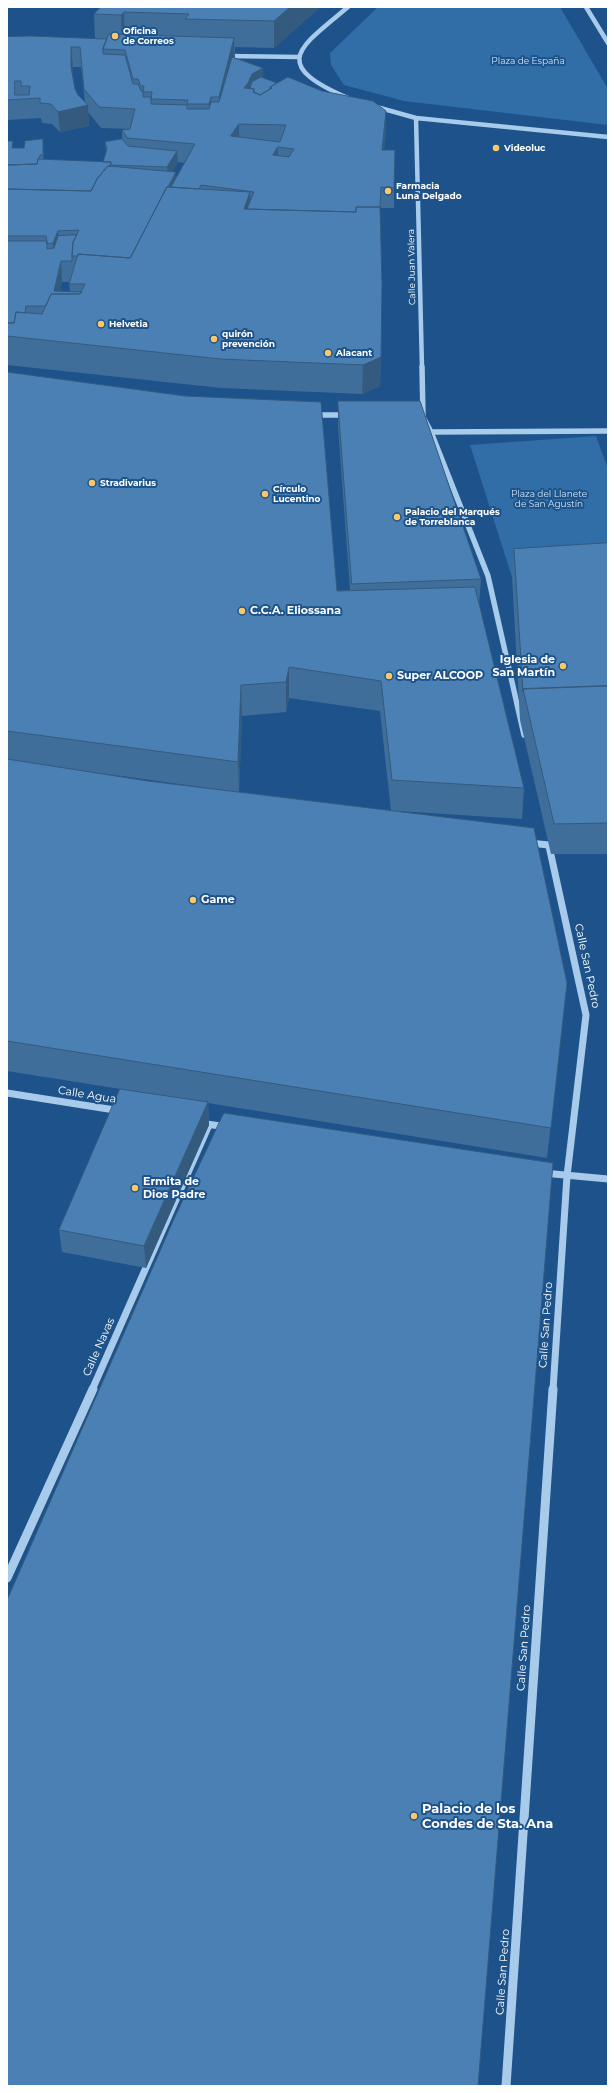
<!DOCTYPE html>
<html>
<head>
<meta charset="utf-8">
<style>
  body { margin:0 }
  #map { position:relative; width:615px; height:2093px; overflow:hidden; background:#1d538a; font-family:Montserrat,sans-serif }
  canvas { display:block }
  .frame { position:absolute; inset:0; border:8px solid #fff; pointer-events:none }
</style>
</head>
<body>
<div id="map">
<canvas width="615" height="2093"></canvas>
<div class="frame"></div>
</div>
<script>
const c = document.querySelector('canvas').getContext('2d');
c.lineJoin = 'round';
function paint(path, color) { c.fillStyle = color; c.fill(path, 'evenodd'); }
function stroke(path, color, width, dash) { c.strokeStyle = color; c.lineWidth = width; c.lineCap = dash ? 'butt' : 'round'; c.setLineDash(dash || []); c.stroke(path); }
function label(font, color, halo, rows, align = 'center') {
  c.font = font + ' Montserrat,sans-serif'; c.lineWidth = 4; c.setLineDash([]); c.textBaseline = 'middle'; c.strokeStyle = halo; c.fillStyle = color; for (const [text, x, y, turn = 0] of rows) {
    c.save(); c.translate(x, y); c.rotate((+turn || 0) * Math.PI / 180); c.textAlign = isNaN(turn) ? turn : align; if (halo) c.strokeText(text, 0, 0); c.fillText(text, 0, 0); c.restore();
  }
}
paint(new Path2D(`
  M378,7H560L608,89V125L404,101L344,85L331,65L330,53Z
  M596,436L608,469V570L512,577L470,445Z`), '#316ea7');
stroke(new Path2D(`
  M348,7C299,48 269,64 348,98
  M586,7L608,43
  M227,56L299,57
  M373,106L416,118L608,137
  M416,118L422,368`), '#a8cbec', 4.5);
stroke(new Path2D(`
  M422,367L423,417L431,432L488,576L524,735
  M313,415H347
  M431,432L608,431`), '#a8cbec', 5.5);
stroke(new Path2D(`
  M529,843L549,845
  M549,846L586,1015L567,1176L553,1390
  M7,1093L121,1111
  M200,1123L227,1127
  M543,1173L608,1179
  M92,1390L209,1125`), '#a8cbec', 7);
stroke(new Path2D(`
  M7,1578L93,1389
  M506,2086L553,1389`), '#a8cbec', 9);
paint(new Path2D(`
  M101,7H320L274,48L235,47V58L263,68V78L386,131L384,150L394,188V208H380L381,357L380,386L362,394L221,388L7,365V141L13,148L44,151V160L103,162L106,152L105,142L122,139V130L130,129L101,128L88,112L89,126L60,132L52,124L42,123L41,118L7,120V37L95,39L94,14ZM73,67H81L85,102L78,95L75,89L73,76ZM178,162L185,163L177,177L172,171ZM62,282H70L69,284L70,291H60Z
  M7,372L337,591L350,590L338,427V401L481,579L479,605L524,788L522,819L398,811L567,983L547,1158L208,1103L209,1125L146,1268L62,1252L59,1230L158,1095L7,1071ZM289,698L380,711L391,811L239,792L242,716L286,712ZM101,773L186,785L222,790L148,781Z
  M608,543V854H551L520,720L512,577L514,549Z`), '#406e9b');
paint(new Path2D(`
  M290,7H320L274,48V21Z
  M124,12L125,38L122,42L121,15Z
  M234,38L235,63L219,122V97Z
  M71,47L73,67V87L71,67Z
  M263,68L264,88L254,101L244,88L252,74Z
  M211,97L212,122L209,130V104Z
  M88,105L89,126L60,132L58,112Z
  M386,111V131L382,170V150Z
  M239,124V144L231,136Z
  M43,139L44,151V167L43,155Z
  M278,147V167L273,155Z
  M177,151L178,163L168,179L167,167Z
  M176,172L177,195L130,261Z
  M250,192L251,217L244,209Z
  M58,231L60,257L55,269L53,243Z
  M61,261L62,282L58,302L54,291Z
  M381,357L380,386L362,394L363,365Z
  M289,667V698L286,712V682Z
  M241,685L242,716L239,792L238,762Z
  M208,1102L209,1125L146,1268L144,1246Z`), '#345a7e');
const building = new Path2D(`
  M101,7H290L274,21L185,19L189,14L124,12L121,15L94,14Z
  M109,34L234,38L219,97H211L209,104H187L188,100L151,99L152,92H143L144,86H141L138,79H133L125,50L103,49Z
  M30,36L107,39L103,49V54L125,55L133,84H138L141,91H143V97H151V104L187,105V109H209L211,102H219L232,57L263,68L252,74L248,83L244,88L254,89L253,92L260,95L272,88L270,87L288,77L322,91L373,101L386,111L382,150H395L394,188L381,187L380,208V207H356V212L247,209L254,192L201,185L199,189L171,187L195,144L127,138L122,130L130,129L135,109L99,107L84,89L80,47H71V67L75,89L78,95L88,105L58,112L51,104L40,103V98L7,100V37ZM15,81H21V86H30L29,95H15ZM239,124L286,125L280,142L231,136ZM278,147L294,149L289,157L273,155Z
  M261,77L277,83L270,87V89L260,95L254,92V89L250,88L252,82Z
  M43,139V155H40L39,159H38L37,164L7,165V141H13L12,148H24L25,141Z
  M122,139L128,146L177,151L167,167L111,165V162H103L107,149L105,142Z
  M38,159L111,162L110,166H108L97,179L91,191L7,189V165L37,164Z
  M108,166L176,172L168,187H167L130,258L78,254V256H72L73,242L79,230L58,231L53,243L47,244L46,236H7V189L91,191L97,179Z
  M167,187L250,192L244,209L356,212V207H380L382,285L381,357L363,365L220,359L7,336V323H14L16,312L42,314L51,294H80L85,284H69L78,254L130,258Z
  M77,235L73,242L72,256V261H61L54,291L82,292L80,294H51L46,306H26L25,313L16,312L14,323H7V241H47V249L54,248L58,236Z
  M7,372L185,396L321,402L337,591L475,587L524,788L392,780L381,681L289,667L286,682L241,685L238,762L7,731Z
  M338,401H420L481,579L352,584Z
  M608,543V686L523,689V692L514,549Z
  M608,686V823L554,824L523,689Z
  M7,759L148,781L534,828L567,983L551,1128L7,1041Z
  M120,1089L208,1102L144,1246L59,1230Z
  M224,1113L553,1163L478,2086H7V1600L174,1219Z`);
paint(building, '#4a80b4');
stroke(building, '#345a7e', 1);
for (const [x, y, r, color] of [
  [115,36,4,"#fbc767"],
  [496,148,4,"#fbc767"],
  [388,191,4,"#fbc767"],
  [101,324,4,"#fbc767"],
  [214,339,4,"#fbc767"],
  [328,353,4,"#fbc767"],
  [92,483,4,"#fbc767"],
  [265,494,4,"#fbc767"],
  [397,517,4,"#fbc767"],
  [242,611,4,"#fbc767"],
  [563,666,4,"#fbc767"],
  [389,676,4,"#fbc767"],
  [193,900,4,"#fbc767"],
  [135,1188,4,"#fbc767"],
  [414,1816,4,"#fbc767"]
]) { const dot = new Path2D(); dot.arc(x, y, r, 0, 2 * Math.PI); c.fillStyle = color; c.fill(dot); stroke(dot, '#1d538a', 1.5); }
label('bold 9px', '#fff', '#1d538a', [
  ["Oficina",123,31],
  ["de Correos",123,41],
  ["Videoluc",504,148],
  ["Farmacia",396,186],
  ["Luna Delgado",396,196],
  ["Helvetia",109,324],
  ["quirón",222,334],
  ["prevención",222,344],
  ["Alacant",336,353],
  ["Stradivarius",100,483],
  ["Círculo",273,489],
  ["Lucentino",273,499],
  ["Palacio del Marqués",405,512],
  ["de Torreblanca",405,522]
], 'left');
label('9px', '#cde4f9', '#1d538a', [
  ["Plaza de España",528,61],
  ["Plaza del Llanete",549,494],
  ["de San Agustín",549,504]
]);
label('9px', '#fff', '#1d538a', [
  ["Calle Juan Valera",412,267,-91]
]);
label('bold 11px', '#fff', '#1d538a', [
  ["C.C.A. Eliossana",250,611],
  ["Iglesia de",555,660,"right"],
  ["San Martín",555,673,"right"],
  ["Super ALCOOP",397,676],
  ["Game",201,900],
  ["Ermita de",143,1182],
  ["Dios Padre",143,1195]
], 'left');
label('11px', '#fff', '#1d538a', [
  ["Calle San Pedro",587,966,78],
  ["Calle Agua",87,1095,9],
  ["Calle San Pedro",546,1325,-86],
  ["Calle Navas",99,1347,-66],
  ["Calle San Pedro",524,1648,-86],
  ["Calle San Pedro",503,1972,-86]
]);
label('bold 13px', '#fff', '#1d538a', [
  ["Palacio de los",422,1809],
  ["Condes de Sta. Ana",422,1824]
], 'left');
</script>
</body>
</html>
